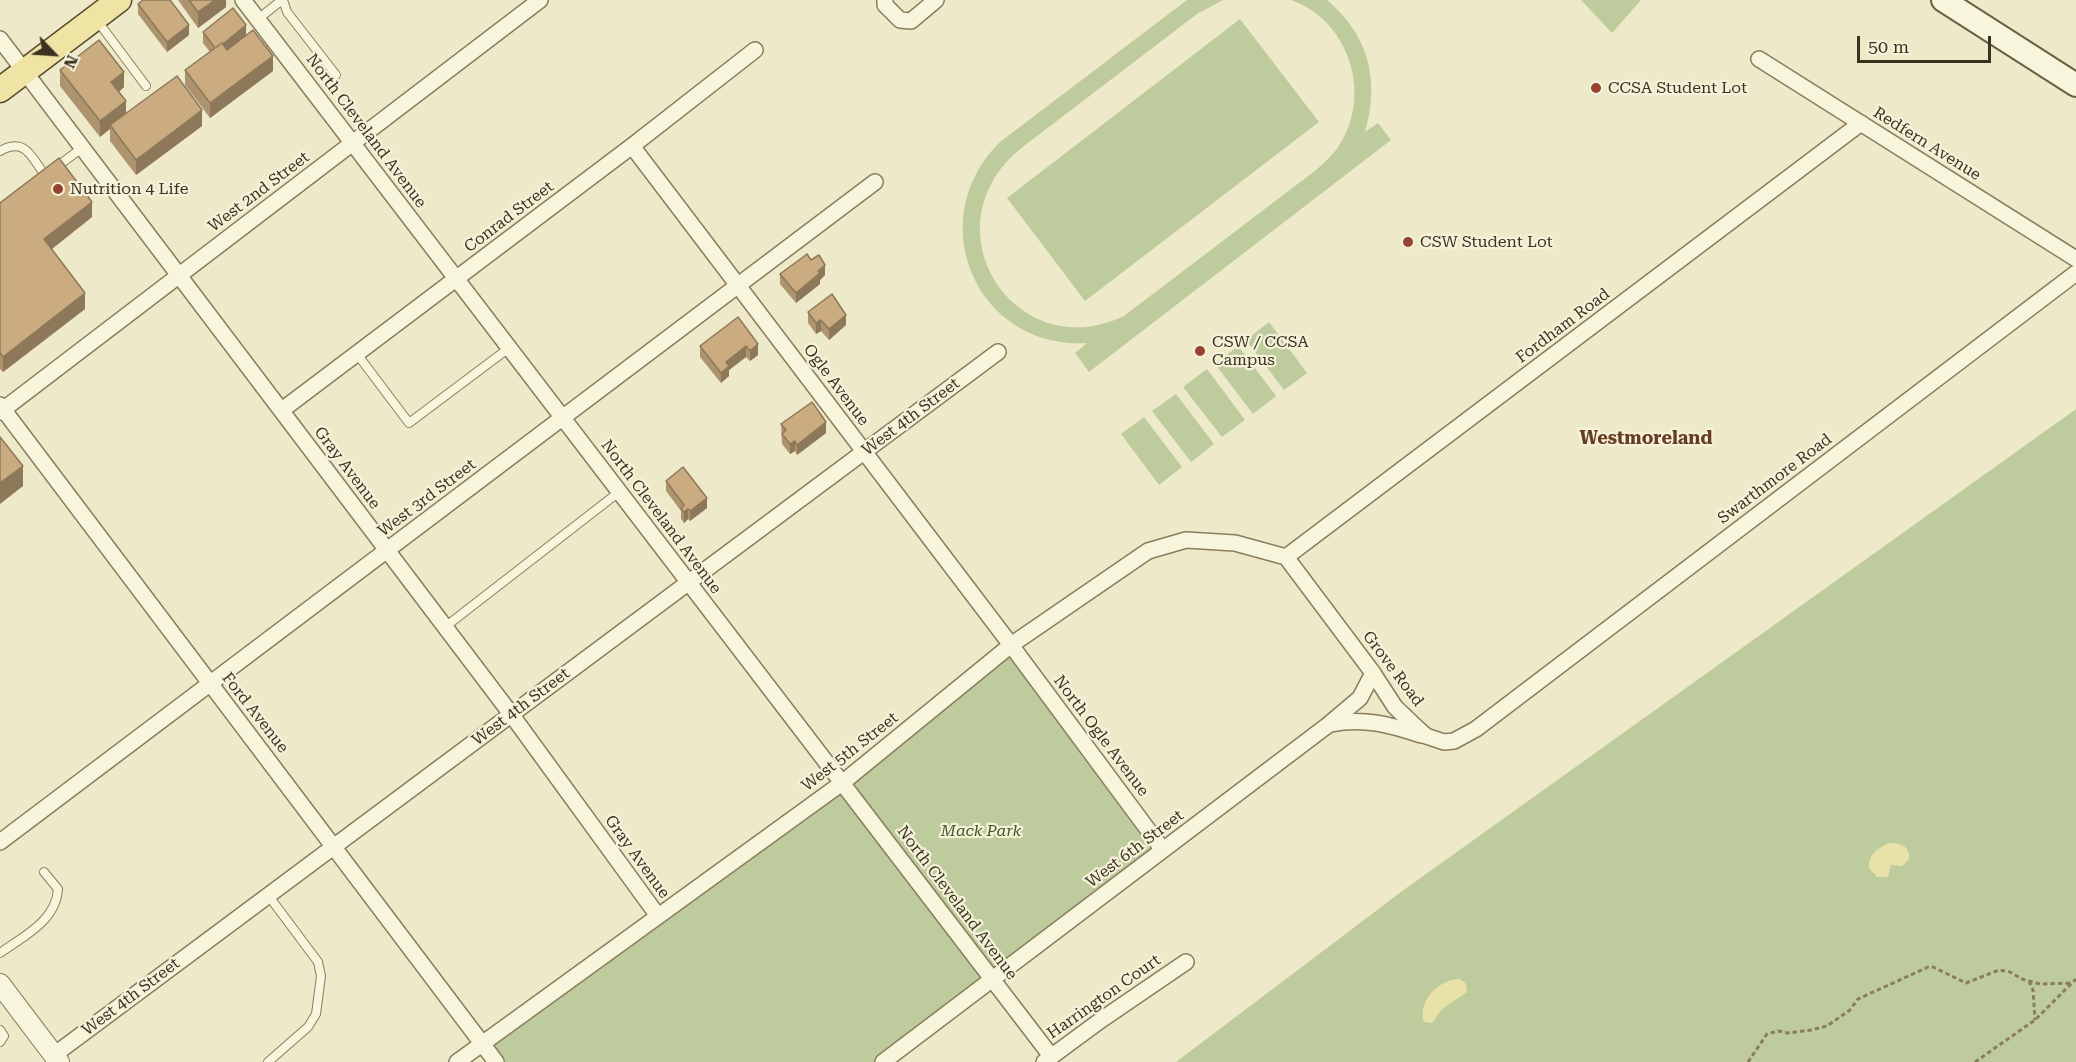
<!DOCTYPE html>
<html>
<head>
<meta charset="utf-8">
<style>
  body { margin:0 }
  #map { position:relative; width:2076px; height:1062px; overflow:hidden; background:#eee9c9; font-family:"Roboto Serif",serif }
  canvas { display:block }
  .north { position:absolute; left:24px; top:24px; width:60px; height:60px; -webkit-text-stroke:4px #f5f2d9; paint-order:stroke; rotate:115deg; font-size:16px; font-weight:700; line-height:24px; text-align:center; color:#3b3221 }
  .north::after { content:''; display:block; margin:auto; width:21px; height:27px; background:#3b3221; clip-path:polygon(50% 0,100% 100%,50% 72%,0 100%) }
  .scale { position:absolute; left:1857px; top:36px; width:134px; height:27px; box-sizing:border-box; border:3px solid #3b3221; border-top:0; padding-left:8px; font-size:18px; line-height:21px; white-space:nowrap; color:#3b3221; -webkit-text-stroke:4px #f5f2d9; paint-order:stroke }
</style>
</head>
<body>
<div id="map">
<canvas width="2076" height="1062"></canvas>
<div class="north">N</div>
<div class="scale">50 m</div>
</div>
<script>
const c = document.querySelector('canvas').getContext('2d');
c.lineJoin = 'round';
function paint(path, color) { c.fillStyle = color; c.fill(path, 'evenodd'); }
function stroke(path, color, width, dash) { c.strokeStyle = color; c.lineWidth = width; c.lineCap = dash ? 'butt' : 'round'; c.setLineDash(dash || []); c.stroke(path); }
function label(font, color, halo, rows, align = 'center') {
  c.font = font + ' "Roboto Serif",serif'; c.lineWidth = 4.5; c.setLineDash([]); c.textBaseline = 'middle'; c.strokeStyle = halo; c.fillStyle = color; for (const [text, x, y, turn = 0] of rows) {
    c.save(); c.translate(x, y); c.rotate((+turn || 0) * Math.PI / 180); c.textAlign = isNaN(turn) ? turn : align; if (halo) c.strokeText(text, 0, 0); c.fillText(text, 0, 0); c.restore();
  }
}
paint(new Path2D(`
  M1187,0H1223L1197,14L1020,149C925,228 1015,368 1124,316L1316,170C1323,164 1330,157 1336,150C1374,99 1351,21 1291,0H1327C1369,35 1380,81 1365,132L1378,123L1391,140L1089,372L1075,353L1087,343C976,350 921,219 1000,142Z
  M1581,0H1641L1612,33Z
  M1240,19L1319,122L1085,301L1007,198Z
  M1269,322L1307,373L1284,390L1246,340Z
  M1238,346L1276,396L1253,414L1215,364Z
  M1207,369L1245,420L1222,437L1183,387Z
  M1176,394L1214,444L1191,462L1152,411Z
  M2076,409V1062H1176L1405,889Z
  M1144,417L1182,467L1159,485L1121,434Z
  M1011,645L1163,850L883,1062H496L482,1043L842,783Z`), '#becc9d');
paint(new Path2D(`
  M1889,843C1901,843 1910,846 1909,859L1902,866L1891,865L1888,877H1877L1869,868C1868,855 1878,848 1889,843Z
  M1460,979L1466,984L1467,992L1442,1009L1432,1023L1424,1022C1417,1000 1440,979 1460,979Z`), '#e8e2a8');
const service = new Path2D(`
  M283,0L287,12L336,75
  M96,19L146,86
  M258,19L282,0
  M0,151C26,137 31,157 45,175
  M55,168L82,148
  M357,354L409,423L509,348
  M445,627L619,492
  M0,953C24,936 56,921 58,889L44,872
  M0,1030L4,1036L0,1042
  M268,1062L308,1027L316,1014L321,976L318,962L268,895`);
const minor = new Path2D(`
  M243,0L1051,1056
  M885,0V5L900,20L911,21L936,0
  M0,39L511,714L658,916
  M1759,59L2076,259
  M632,146L1011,645L1163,850
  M0,405L496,1062
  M282,410L632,146L755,50
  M0,412L540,0
  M1286,557L1373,673L1395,707L1415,726L1426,736L1444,742L1454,741L1476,729L2076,273
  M1286,557L1861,123
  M1331,724C1363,717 1391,725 1421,735
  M0,842L875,182
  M54,1055L998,352
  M457,1062L842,783L1011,645L1148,551L1186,540L1235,543L1286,557
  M883,1062L1328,725L1360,698L1373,673
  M1044,1062L1101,1020L1186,962`);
const tertiary = new Path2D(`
  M0,984L59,1062`);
const secondary = new Path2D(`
  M1943,0L2076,85`);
const primary = new Path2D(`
  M0,90L119,0`);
stroke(service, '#8a7d5e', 10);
stroke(minor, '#8a7d5e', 18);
stroke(tertiary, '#8a7d5e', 22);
stroke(secondary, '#6c5e41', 26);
stroke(primary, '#584a32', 27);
stroke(new Path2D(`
  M2029,981L2033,990L2035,1020
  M1748,1062L1767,1034L1778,1031L1788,1033L1811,1030L1827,1026L1850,1010L1858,999L1928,967H1933L1966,983L1999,970L2010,972L2022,979L2040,984L2072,983
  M1975,1062L2035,1020L2076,979`), '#8a7d5e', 3, [4.5, 3]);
stroke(service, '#f8f5dd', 8);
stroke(minor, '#f8f5dd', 15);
stroke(tertiary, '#f8f5dd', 20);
stroke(secondary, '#f8f5dd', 22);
stroke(primary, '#efe4a3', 24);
paint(new Path2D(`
  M178,0H226V7L198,28Z
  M138,4L189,35L167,52L138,14Z
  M203,32L246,35L273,71L210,118L185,85V70L210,52L203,43Z
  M60,70L124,87L119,92L126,114L202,126L136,175L110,141V129L100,137L60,86Z
  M0,203L92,217L52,249L85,309L3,372L0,369Z
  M780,274L825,275L820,280V284L796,303L780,284Z
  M808,312L846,325L829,340L821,331L816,334L808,323Z
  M738,317L758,355L750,361L746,357L729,370V376L721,383L700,357V346Z
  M781,424L826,433L797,455L795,451L790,454L782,444Z
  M666,481L707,508L690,521L688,519L684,523L681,519V511L666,491Z`), '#ae946e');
paint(new Path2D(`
  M215,0H226V7L198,28V12Z
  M189,25V35L167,52V42Z
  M246,25V36L216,60V50Z
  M273,56V71L210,118V103Z
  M124,72V87L111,98V82Z
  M126,101V117L110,125V129L100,137V121Z
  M202,110V126L136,175V160Z
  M92,202V217L44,255V239Z
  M825,265V275L820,280V284L796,303V293Z
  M85,293V309L3,372V357Z
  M846,315V325L829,340V329Z
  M821,320V331L816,334V323Z
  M758,344V355L750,361V351Z
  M746,346V357L729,370V376L721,383V373L726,362Z
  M826,422V433L797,455V445Z
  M795,441V451L790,454V444Z
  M23,466V486L0,504V483Z
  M707,498V508L690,521V511Z
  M688,509V519L684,523V512Z`), '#8d785a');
const building = new Path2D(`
  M143,0H170L189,25L167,42L138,4Z
  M189,0H215L198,12Z
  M233,8L246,25L223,44L222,43L215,48L203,32Z
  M253,30L273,56L210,103L185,70L222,43L227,50Z
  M99,40L124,72L111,82L126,101L100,121L60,70Z
  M177,76L202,110L136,160L110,125Z
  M59,158L92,202L44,239L85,293L3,357L0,353V203Z
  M807,254L811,260L819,255L825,265L818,271L820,273L796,293L780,274Z
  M832,294L846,315L829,329L821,320L816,323L808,312Z
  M738,317L758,344L750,351L746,346L726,362L729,366L721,373L700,346Z
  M812,402L826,422L797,445L795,441L790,444L782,434L786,430L781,424Z
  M0,437L23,466L0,483Z
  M683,467L707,498L690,511L688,509L684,512L681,509L684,505L666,481Z`);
paint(building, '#caac80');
stroke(building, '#8d785a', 1.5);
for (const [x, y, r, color] of [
  [1596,88,6,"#974130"],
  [58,189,6,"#974130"],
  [1408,242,6,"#974130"],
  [1200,351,6,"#974130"]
]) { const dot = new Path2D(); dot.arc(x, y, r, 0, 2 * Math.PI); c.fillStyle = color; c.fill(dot); stroke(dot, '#f5f2d9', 2); }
label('16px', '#3b3221', '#f5f2d9', [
  ["CCSA Student Lot",1608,88],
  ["Nutrition 4 Life",70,189],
  ["CSW Student Lot",1420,242],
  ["CSW / CCSA",1212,342],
  ["Campus",1212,360]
], 'left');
label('16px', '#3b3221', '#f5f2d9', [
  ["North Cleveland Avenue",366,131,53],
  ["Redfern Avenue",1927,144,32],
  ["West 2nd Street",259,192,-37],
  ["Conrad Street",509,217,-37],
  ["Fordham Road",1563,326,-37],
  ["Ogle Avenue",836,385,53],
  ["West 4th Street",911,417,-37],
  ["Gray Avenue",347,468,53],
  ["Swarthmore Road",1775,479,-37],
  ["West 3rd Street",427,498,-37],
  ["North Cleveland Avenue",661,517,53],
  ["Grove Road",1393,669,53],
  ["West 4th Street",521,707,-37],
  ["Ford Avenue",255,713,52],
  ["North Ogle Avenue",1101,736,53],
  ["West 5th Street",850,752,-38],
  ["West 6th Street",1135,849,-37],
  ["Gray Avenue",637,857,54],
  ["North Cleveland Avenue",957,903,53],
  ["West 4th Street",131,997,-37],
  ["Harrington Court",1104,997,-35]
]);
label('italic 16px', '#435628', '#f5f2d9', [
  ["Mack Park",981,831]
]);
label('bold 18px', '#663c22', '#f5f2d9', [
  ["Westmoreland",1646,439]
]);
</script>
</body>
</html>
